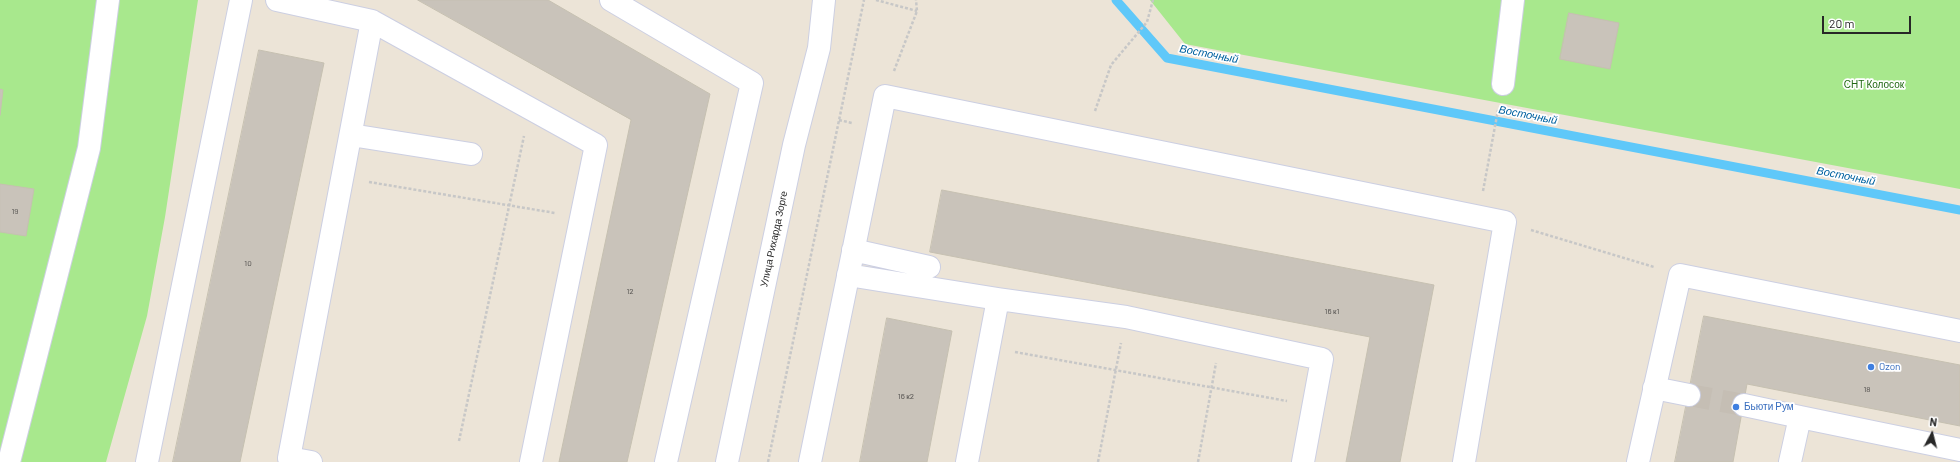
<!DOCTYPE html>
<html>
<head>
<meta charset="utf-8">
<style>
  body { margin:0 }
  #map { position:relative; width:1960px; height:462px; overflow:hidden; background:#ece4d7; font-family:Barlow,sans-serif }
  canvas { display:block }
  .north { position:absolute; left:1912px; top:414px; width:40px; height:40px; -webkit-text-stroke:3px #fff; paint-order:stroke; rotate:7deg; font-size:11px; font-weight:700; line-height:16px; text-align:center; color:#272727 }
  .north::after { content:''; display:block; margin:auto; width:14px; height:18px; background:#272727; clip-path:polygon(50% 0,100% 100%,50% 72%,0 100%) }
  .scale { position:absolute; left:1822px; top:16px; width:89px; height:18px; box-sizing:border-box; border:2px solid #272727; border-top:0; padding-left:5px; font-size:12px; line-height:14px; white-space:nowrap; color:#272727; -webkit-text-stroke:3px #fff; paint-order:stroke }
</style>
</head>
<body>
<div id="map">
<canvas width="1960" height="462"></canvas>
<div class="north">N</div>
<div class="scale">20 m</div>
</div>
<script>
const c = document.querySelector('canvas').getContext('2d');
c.lineJoin = 'round';
function paint(path, color) { c.fillStyle = color; c.fill(path, 'evenodd'); }
function stroke(path, color, width, dash) { c.strokeStyle = color; c.lineWidth = width; c.lineCap = dash ? 'butt' : 'round'; c.setLineDash(dash || []); c.stroke(path); }
function label(font, color, halo, rows, align = 'center') {
  c.font = font + ' Barlow,sans-serif'; c.lineWidth = 3.5; c.setLineDash([]); c.textBaseline = 'middle'; c.strokeStyle = halo; c.fillStyle = color; for (const [text, x, y, turn = 0] of rows) {
    c.save(); c.translate(x, y); c.rotate((+turn || 0) * Math.PI / 180); c.textAlign = isNaN(turn) ? turn : align; if (halo) c.strokeText(text, 0, 0); c.fillText(text, 0, 0); c.restore();
  }
}
paint(new Path2D(`
  M0,0H198L165,217L147,316L106,462H0Z
  M1150,0H1960V189L1185,44Z`), '#a8e88d');
stroke(new Path2D(`
  M1116,0L1167,58L1960,210`), '#5fc8f9', 9);
const building = new Path2D(`
  M418,0H548L710,94L627,462H559L631,120Z
  M1569,13L1619,23L1610,69L1560,59Z
  M259,50L324,63L240,462H173Z
  M0,89L3,90L0,115Z
  M0,184L34,189L26,236L0,232Z
  M942,190L1434,285L1400,462H1346L1370,337L930,252Z
  M1704,316L1960,365V426L1747,384L1733,462H1675Z
  M887,318L952,331L927,462H860Z`);
paint(building, '#c9c3ba');
stroke(building, '#c6c0b1', 1);
stroke(new Path2D(`
  M1689,395L1744,405`), '#c5beb4', 22, [22, 11]);
const minor = new Path2D(`
  M277,0L372,21L596,145L531,462
  M611,0L752,83L666,462
  M1503,84L1513,0
  M351,135L471,154
  M853,250L929,267
  M848,275L998,299L1126,317L1322,359L1303,462
  M1654,388L1689,395
  M1744,405L1800,417
  M9,462L89,148L108,0
  M147,462L241,0
  M311,462L289,458L372,21
  M727,462L794,145L819,48L824,0
  M810,462L885,96L1505,222L1464,462
  M967,462L998,299
  M1638,462L1680,275L1960,331
  M1790,462L1800,417L1960,450`);
stroke(minor, '#cccfe2', 24);
stroke(new Path2D(`
  M876,0L917,11
  M894,71L917,11L916,0
  M1095,111L1111,65L1147,22L1153,0
  M839,120L852,123
  M369,182L555,213
  M1483,191L1498,110
  M1531,230L1654,267
  M1015,352L1287,401
  M459,441L524,136
  M768,462L864,0
  M1098,462L1121,343
  M1198,462L1216,363`), '#c7c7c7', 2.5, [3, 2]);
stroke(minor, '#fff', 22);
for (const [x, y, r, color] of [
  [1871,367,4,"#3f7fe0"],
  [1736,407,4,"#3f7fe0"]
]) { const dot = new Path2D(); dot.arc(x, y, r, 0, 2 * Math.PI); c.fillStyle = color; c.fill(dot); stroke(dot, '#fff', 1.5); }
label('8px', '#504e4c', null, [
  ["19",15,211],
  ["10",248,263],
  ["12",630,291],
  ["16 к1",1332,311],
  ["18",1867,389],
  ["16 к2",906,396]
]);
label('10px', '#206813', '#fff', [
  ["СНТ Колосок",1874,85]
]);
label('10px', '#272727', '#fff', [
  ["Улица Рихарда Зорге",774,239,-78]
]);
label('10px', '#366cbe', '#fff', [
  ["Ozon",1879,367],
  ["Бьюти Рум",1744,407]
], 'left');
label('italic 11px', '#0262a0', '#fff', [
  ["Восточный",1209,54,11],
  ["Восточный",1528,115,11],
  ["Восточный",1846,176,11]
]);
</script>
</body>
</html>
